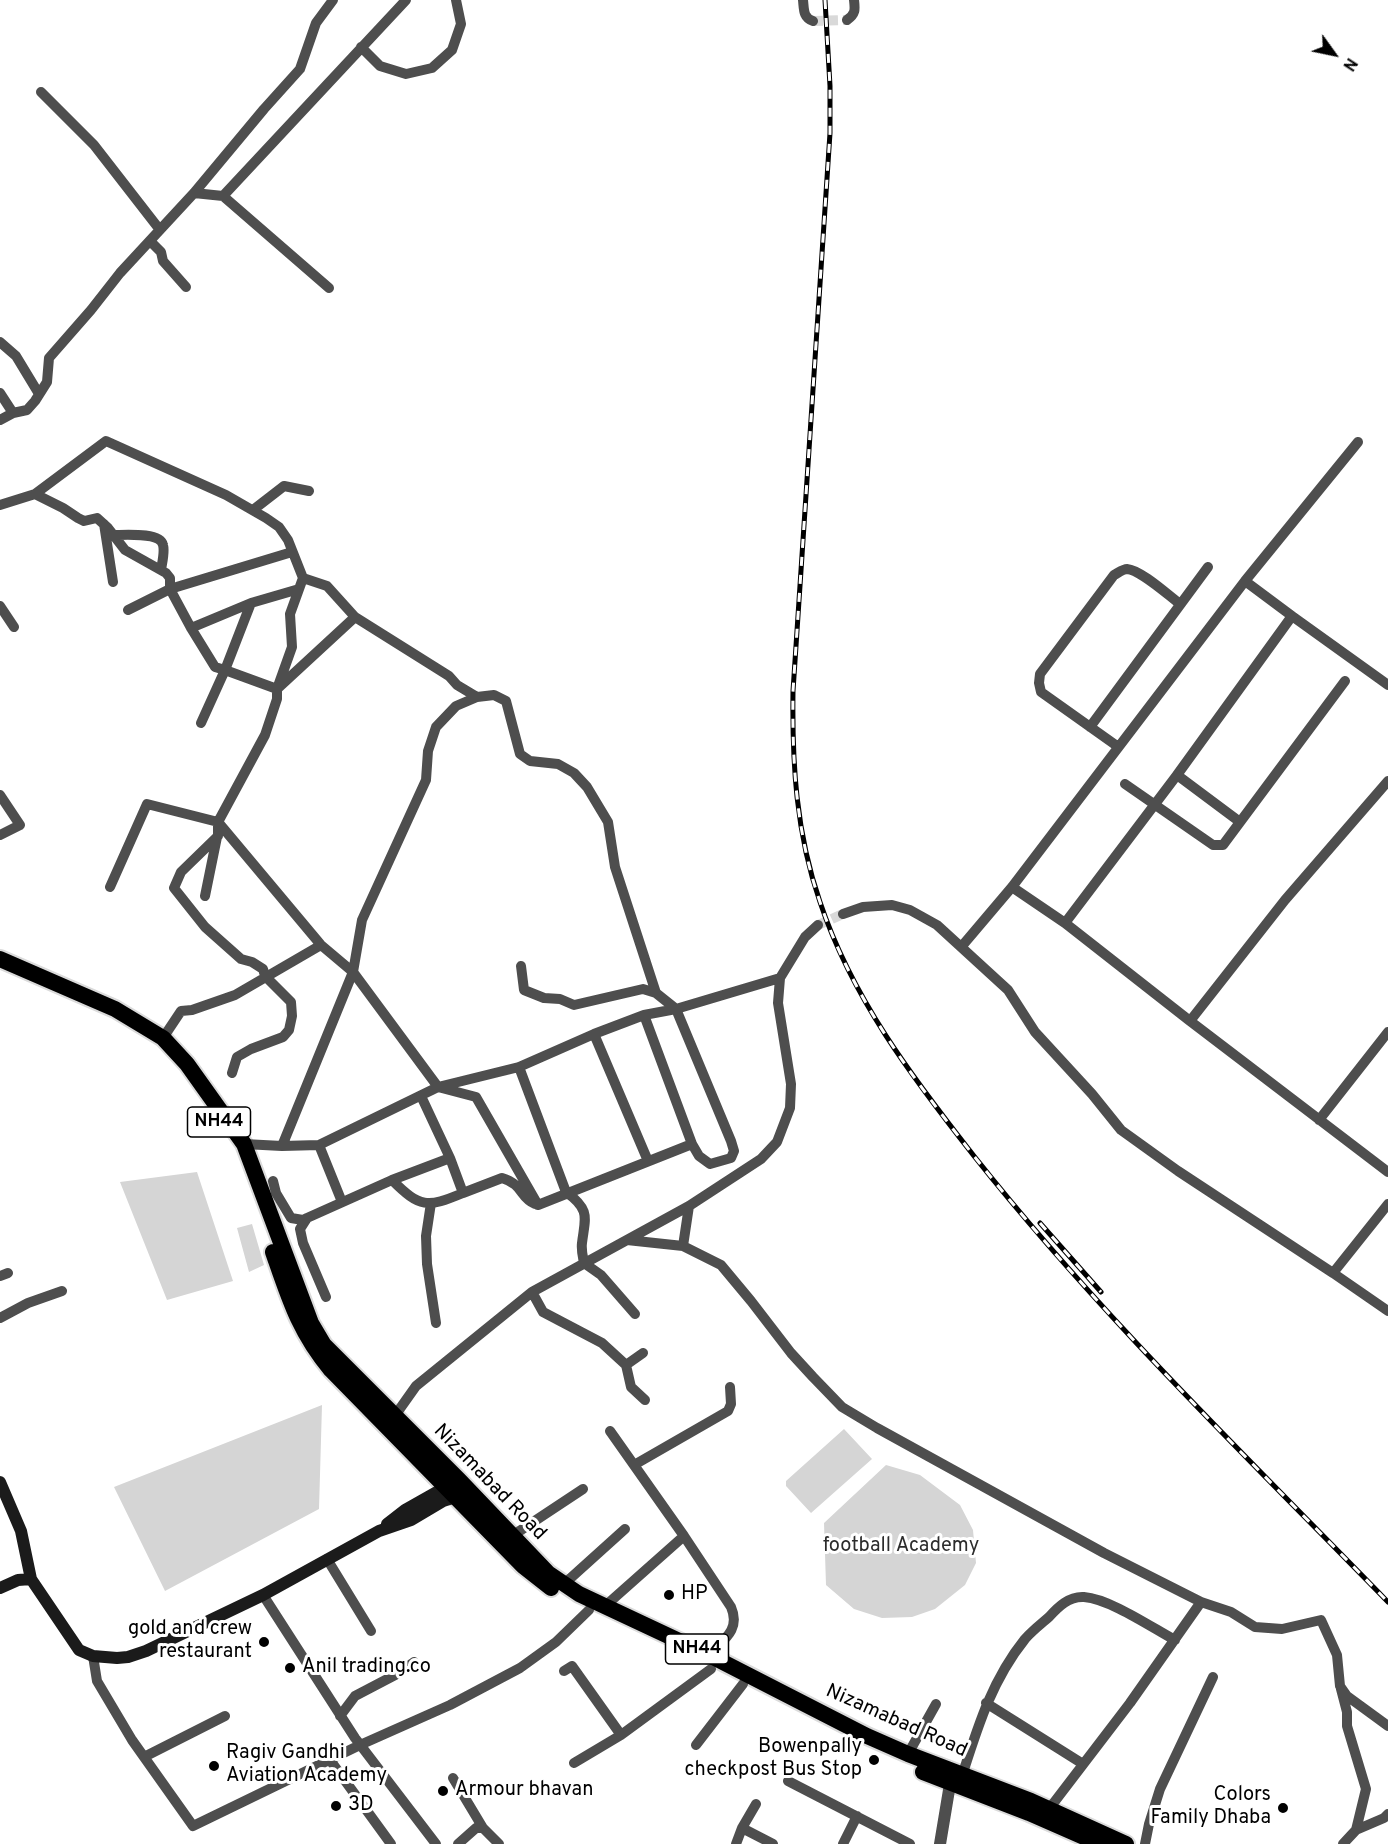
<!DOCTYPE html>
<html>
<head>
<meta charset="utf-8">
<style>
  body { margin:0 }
  #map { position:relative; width:1388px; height:1844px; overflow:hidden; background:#fff; font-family:Overpass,sans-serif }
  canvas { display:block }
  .north { position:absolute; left:1304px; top:24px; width:60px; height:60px; -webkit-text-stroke:4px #fff; paint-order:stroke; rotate:123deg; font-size:16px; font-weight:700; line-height:24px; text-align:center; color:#000 }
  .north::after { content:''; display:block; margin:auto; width:21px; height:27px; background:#000; clip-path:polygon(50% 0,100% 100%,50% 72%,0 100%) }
</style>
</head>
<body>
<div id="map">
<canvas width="1388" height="1844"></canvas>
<div class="north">N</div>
</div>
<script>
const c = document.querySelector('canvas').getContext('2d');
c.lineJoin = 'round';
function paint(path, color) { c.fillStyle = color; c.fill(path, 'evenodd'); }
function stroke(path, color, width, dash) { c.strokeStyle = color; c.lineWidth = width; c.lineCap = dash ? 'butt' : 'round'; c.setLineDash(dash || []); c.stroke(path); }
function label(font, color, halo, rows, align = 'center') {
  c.font = font + ' Overpass,sans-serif'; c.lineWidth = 6; c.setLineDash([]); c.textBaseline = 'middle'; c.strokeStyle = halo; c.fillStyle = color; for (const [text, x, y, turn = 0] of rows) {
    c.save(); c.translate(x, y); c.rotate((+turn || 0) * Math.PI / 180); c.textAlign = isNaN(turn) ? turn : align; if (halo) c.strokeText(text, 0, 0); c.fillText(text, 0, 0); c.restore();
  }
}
paint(new Path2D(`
  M197,1172L233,1281L167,1300L120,1182Z
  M252,1224L264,1265L249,1272L237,1228Z
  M322,1405L319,1509L165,1591L114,1487Z
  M844,1429L872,1459L811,1513L786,1486V1481Z
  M886,1465L920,1475L960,1505L973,1530L976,1563L965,1585L935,1609L912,1617L882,1618L854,1609L826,1585L824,1523Z`), '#d5d5d5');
stroke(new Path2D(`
  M813,21L847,20
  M818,925L843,914`), '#d9d9d9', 10, [10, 5]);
const trunk = new Path2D(`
  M0,959L115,1009L163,1038L187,1064L244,1144L311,1323L324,1345L459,1480L548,1573L579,1594L709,1655L867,1736L908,1754L1031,1801L1126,1844
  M273,1252C289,1298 299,1332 331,1370L523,1566L551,1588
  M923,1772L1029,1813L1100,1844`);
stroke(trunk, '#dbdbdb', 20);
stroke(new Path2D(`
  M803,0C804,9 803,18 813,21
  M847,20C856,14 855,9 854,0
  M361,47L380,66L406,74L432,68L452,50L461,24L456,0
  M41,92L94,145L160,230
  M194,193L223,196L329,288
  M223,196L406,0
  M150,241L161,252L163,261L186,287
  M0,342L16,356L39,394
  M0,393L13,413
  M0,420L13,413L27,410L35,401L47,382L49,358L91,310L120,273L194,193L264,109L300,69L316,23L333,0
  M35,494L63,508L78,518L84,521L97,518L108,528L125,550L166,573L170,578V589L128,610
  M0,505L35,494L106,441L226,495L266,518L279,527L288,540L303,578L290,614L292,647L277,689V699L265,735L218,822L321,945L353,972L438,1087L519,1067L594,1034L644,1015L676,1009L780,978
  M253,510L284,486L309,491
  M104,524L113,582
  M113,535C125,535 160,532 163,545C165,552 162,563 161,570
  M303,578L327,586L355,617L449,676L457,685L477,697
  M251,603L225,670L215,667L191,628L170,589L292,552
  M0,606L14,627
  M1292,616L1388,685
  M191,628L251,603L299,589
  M201,723L225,670L277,689L355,617
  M1090,727L1208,567
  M1117,746L1041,692L1039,683L1040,674L1114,575C1118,573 1123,569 1127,569C1141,570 1169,596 1180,604
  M1177,775L1292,616L1245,581
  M1125,784L1213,845H1223L1345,681
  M0,795L20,825L0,835
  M110,887L147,804L218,822V836L181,872L174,888L205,927L241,959L252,962L263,969L265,976L291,1002L292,1016L289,1030L283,1037L251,1049L237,1057L232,1073
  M1012,887L1065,923L1177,775L1240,822
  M205,896L217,837
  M843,914L863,907L892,905L910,910L937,925L1008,990L1035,1032L1092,1094L1121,1130L1178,1171L1333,1273L1388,1204
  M1065,923L1190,1021L1285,900L1388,781
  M962,946L1012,887L1245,581L1358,442
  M521,966L524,990L544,998L560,999L574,1005L643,989L656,993
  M1190,1021L1388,1172
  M594,1034L648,1161
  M163,1038L181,1011L192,1010L235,995L321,945
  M519,1067L566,1192C591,1210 585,1218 582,1243C581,1250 583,1257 584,1263L601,1275L635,1314
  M1319,1120L1388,1032
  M244,1144L282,1146L353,972L362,920L426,780L428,751L436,727L456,706L477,697L494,695L506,701L520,754L530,761L558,764L574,773L587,787L608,822L615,867L656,993L676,1009L731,1141L734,1151L731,1158L710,1164L699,1156L692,1144L644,1015
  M319,1145L342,1202
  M282,1146L319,1145L438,1087L476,1097L538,1205L692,1144
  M450,1158L463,1193L502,1178C524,1185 519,1197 535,1204
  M392,1180C420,1208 427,1208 463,1193
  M273,1181L276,1193L291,1218L303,1220L307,1218
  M431,1203L426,1236L427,1264L436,1323
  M627,1240L683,1246L689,1206
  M683,1246L721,1265L751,1301L791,1353L813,1377L842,1407L877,1428L1104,1553L1201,1602L1231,1612L1255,1627L1282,1629L1321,1620L1337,1655L1340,1686L1347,1696L1388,1726
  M1333,1273L1388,1311
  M0,1276L8,1273
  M532,1292L543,1312L602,1343L626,1365L643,1353
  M326,1297L303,1243L300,1229L307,1218L392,1180L450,1158L421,1096
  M0,1318L28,1303L62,1291
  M626,1365L631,1387L645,1400
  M394,1417L416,1386L532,1292L689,1206L761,1159L777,1142L790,1108L791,1084L778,1003L780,978L805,937L818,925
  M610,1431L684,1536L731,1607C741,1630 723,1640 709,1655
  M634,1465L728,1411L731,1404L730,1387
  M512,1536L583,1489
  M327,1559L371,1631
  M564,1584L625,1529
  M263,1595L355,1738L436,1844
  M604,1607L684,1536
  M93,1656L97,1681L132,1740L193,1826L360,1745L450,1705L520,1668L556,1642L589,1610
  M564,1671L572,1666L621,1735
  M1341,1689L1347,1712V1726L1366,1789L1356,1830
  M986,1703L1083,1764
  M340,1716L355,1696L397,1674L414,1662
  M696,1745L743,1684
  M908,1754L936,1704
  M144,1757L225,1716
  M330,1760L391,1844
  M574,1763L621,1735L711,1669
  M962,1776C978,1726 992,1680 1025,1639C1032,1631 1041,1624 1049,1617C1058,1607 1069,1596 1084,1597C1110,1599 1151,1627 1175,1640
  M453,1778L483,1828H476L458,1844
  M788,1781L910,1844
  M1049,1809L1130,1703L1201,1602
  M483,1828L499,1844
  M742,1828L773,1844
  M736,1844L742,1828L756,1804
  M843,1844L857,1816
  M1145,1844L1149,1824L1160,1789L1213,1677
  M1343,1844L1356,1830L1384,1818L1388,1814`), '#4e4e4e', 10);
stroke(new Path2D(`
  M940,1844L950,1784`), '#4e4e4e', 12);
stroke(new Path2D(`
  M0,1482L21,1531L31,1579L79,1650L93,1656L117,1658L128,1657L146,1651L263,1595L379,1531L411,1520L443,1501L462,1495
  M387,1524L405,1510L451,1484
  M0,1588L18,1580L31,1579`), '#1b1b1b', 12);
stroke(trunk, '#000', 16);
const rail = new Path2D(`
  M825,0L830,86V133L793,691C792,763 796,833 820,902C852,998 912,1077 974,1156C1100,1315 1247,1457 1388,1602
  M1040,1223L1101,1292`);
stroke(rail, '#000', 5);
stroke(rail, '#fff', 3, [9]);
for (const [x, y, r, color] of [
  [669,1595,6,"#000"],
  [264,1642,6,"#000"],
  [290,1668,6,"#000"],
  [874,1760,6,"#000"],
  [214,1766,6,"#000"],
  [443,1791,6,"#000"],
  [336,1806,6,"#000"],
  [1283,1808,6,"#000"]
]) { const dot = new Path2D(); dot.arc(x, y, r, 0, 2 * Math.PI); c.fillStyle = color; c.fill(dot); stroke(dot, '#fff', 2); }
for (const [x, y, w] of [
  [219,1122,63],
  [697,1649,63]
]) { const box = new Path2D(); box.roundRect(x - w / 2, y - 15, w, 30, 4.5); c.fillStyle = '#fff'; c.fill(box); stroke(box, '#000', 1.5); }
label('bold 18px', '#000', null, [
  ["NH44",219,1122],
  ["NH44",697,1649]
]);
label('20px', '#000', '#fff', [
  ["Nizamabad Road",489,1483,46],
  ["Nizamabad Road",896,1722,24]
]);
label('20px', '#2c2c2c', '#fff', [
  ["football Academy",901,1547]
]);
label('20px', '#000', '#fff', [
  ["HP",681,1595],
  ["gold and crew",252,1630,"right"],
  ["restaurant",252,1653,"right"],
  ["Anil trading.co",302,1668],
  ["Bowenpally",862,1748,"right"],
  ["checkpost Bus Stop",862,1771,"right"],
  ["Ragiv Gandhi",226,1754],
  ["Aviation Academy",226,1777],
  ["Armour bhavan",455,1791],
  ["Colors",1271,1796,"right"],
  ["Family Dhaba",1271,1819,"right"],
  ["3D",348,1806]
], 'left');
</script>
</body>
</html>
